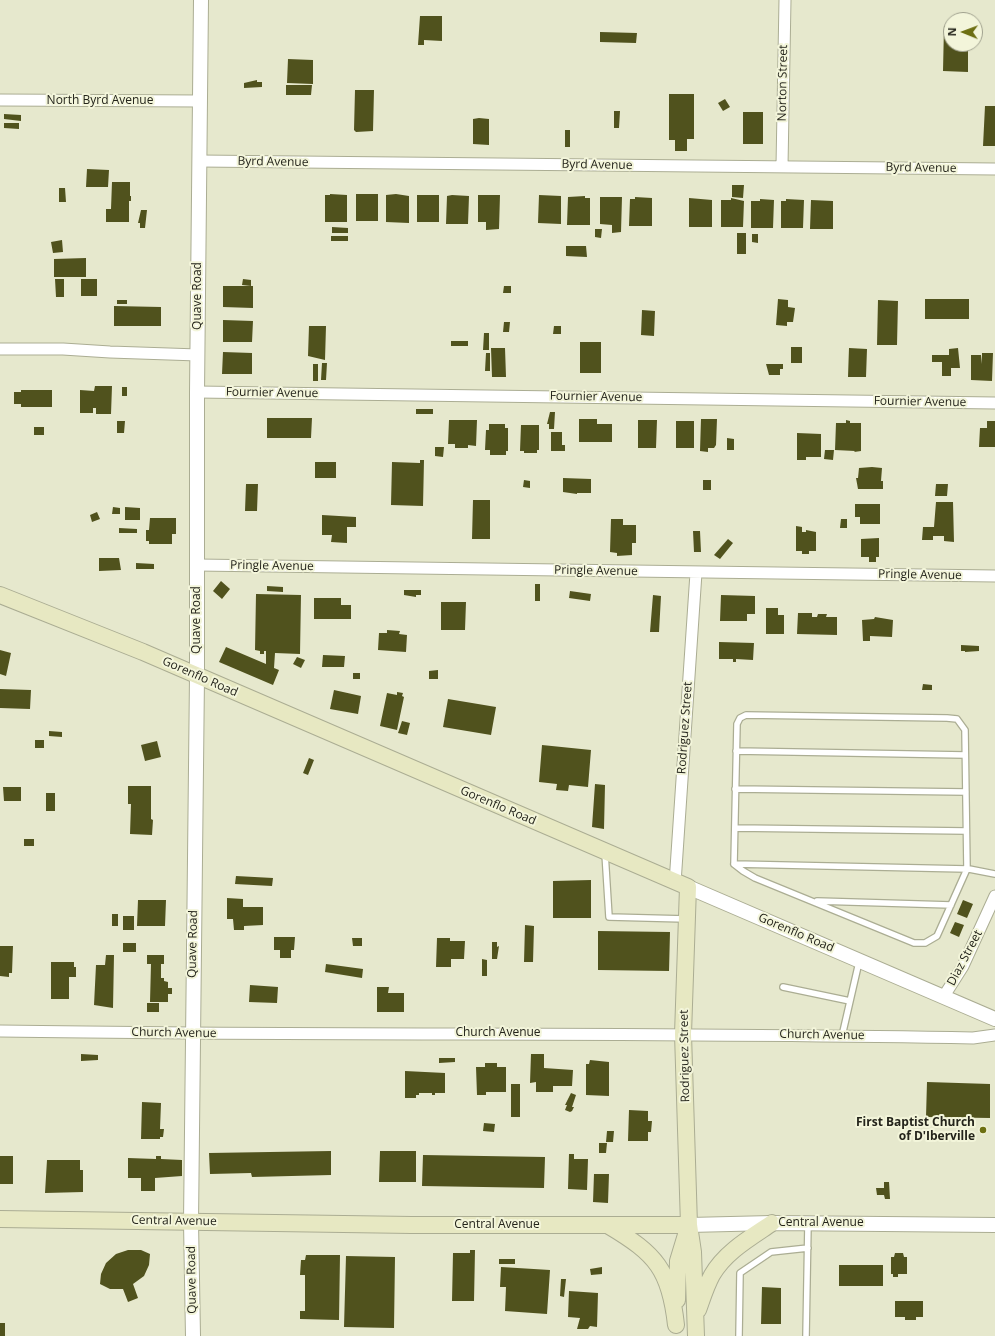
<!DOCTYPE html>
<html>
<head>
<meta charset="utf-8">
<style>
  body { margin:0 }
  #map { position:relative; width:995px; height:1336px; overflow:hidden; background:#e6e8cd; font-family:"Open Sans",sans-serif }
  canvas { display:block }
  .north { position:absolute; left:943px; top:12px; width:40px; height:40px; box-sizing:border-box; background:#f3f5da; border:1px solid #a0a18e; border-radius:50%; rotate:271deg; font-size:11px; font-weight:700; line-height:16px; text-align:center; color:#24241b }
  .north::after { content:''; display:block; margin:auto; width:14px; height:18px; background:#6d6f12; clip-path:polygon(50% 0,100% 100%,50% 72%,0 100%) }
</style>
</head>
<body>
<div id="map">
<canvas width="995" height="1336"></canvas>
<div class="north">N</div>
</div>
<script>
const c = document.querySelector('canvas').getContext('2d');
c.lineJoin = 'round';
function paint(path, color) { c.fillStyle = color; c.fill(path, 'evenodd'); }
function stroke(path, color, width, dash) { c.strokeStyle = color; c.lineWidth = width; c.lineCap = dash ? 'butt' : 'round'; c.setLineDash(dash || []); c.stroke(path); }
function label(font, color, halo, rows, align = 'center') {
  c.font = font + ' "Open Sans",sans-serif'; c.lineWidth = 4; c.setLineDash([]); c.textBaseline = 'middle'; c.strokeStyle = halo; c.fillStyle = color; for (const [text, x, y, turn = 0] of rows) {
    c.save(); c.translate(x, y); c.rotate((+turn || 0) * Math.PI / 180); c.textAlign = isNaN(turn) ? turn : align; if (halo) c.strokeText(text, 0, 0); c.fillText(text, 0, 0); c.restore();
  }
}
paint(new Path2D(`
  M420,16H442V41L424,40V45H418Z
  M944,26H951V44H970V50H968V72L943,71Z
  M600,32L637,33L636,43L600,42Z
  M288,59L313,60V84L287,83Z
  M257,80V82H262V87L244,88V83Z
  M286,85H312L311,95H286Z
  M355,90H374L373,131L356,132L354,130Z
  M669,94H694V139H687V151H675V140H669Z
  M725,99L730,107L723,111L718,103Z
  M985,106H995V146H983Z
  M614,111H620L619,128H614Z
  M743,112H763V144H743Z
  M4,114L21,115V121L4,119Z
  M479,118L489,119V145L473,144V119Z
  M4,123H19V129L4,128Z
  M565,130H570V147H565Z
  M87,169L109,170L108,187H86Z
  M112,182H130V196H131V201H129V222H106V209H111Z
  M732,185H744L743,198L732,197Z
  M59,188H65L66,202H59Z
  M330,194L347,195V222H325V195H330Z
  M356,194H378V221H356Z
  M396,194L409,196V223L386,222V195Z
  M417,195H439V222H417Z
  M452,195L469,196L468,224H446L447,196Z
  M478,195H500L499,229L486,230V222H478Z
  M539,195L561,196V224L538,223Z
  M585,196V198H590V225H567L568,197Z
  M600,197H622L621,232L612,233V225L600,224Z
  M635,197L652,198V226H629L630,199H635Z
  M689,198L712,200V227H689Z
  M731,198L744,201L743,227H721V200H731Z
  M760,199L774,200L773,228H751V201H760Z
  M786,199L804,200L803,228H781V201H786Z
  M811,200L833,201V229H810Z
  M141,210H147L145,228H140V223H138Z
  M332,227L348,228V233H332Z
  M595,229H602L601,238L595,237Z
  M737,233H746V254H737Z
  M752,234H758V243L752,242Z
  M331,236H348V241H331Z
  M62,240L63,252L53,253L51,242Z
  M566,246H586L587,257L566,256Z
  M86,258V277H54V259Z
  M55,279H64V297H56Z
  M81,279H97V296H81Z
  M243,279L251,280V286L242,285Z
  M223,286H253V308L223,307Z
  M504,286H511V293H503Z
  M778,299L788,300V307L795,308L793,322H787V326L776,325Z
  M925,299H969V319H925Z
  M117,300H127V304H117Z
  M878,300L898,301L897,345H877Z
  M114,306L161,307V326H114Z
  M642,310L655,311L654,336L641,335Z
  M223,320L253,321L252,342H223Z
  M504,322H510L509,332H503Z
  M309,326H326L325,360L308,356Z
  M554,326H561V334H553Z
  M484,333H489V350H483Z
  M451,341H468V346H451Z
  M580,342H601V373H580Z
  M791,347H802V363H791Z
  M491,348H505L506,377H492Z
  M849,348L867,349L866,377H848Z
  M958,348L960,368H951V376H942V362H932V355H949V349Z
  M223,352L252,353V374H222Z
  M486,353H490V371H485Z
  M982,353H993L992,381L971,380V355H981L982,364Z
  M322,363H327L326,380H321Z
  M313,364H318V381H313Z
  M766,364H783V369H780V375H769Z
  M95,386H112L111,414H96V408H93V413H80V390L94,391Z
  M122,387H127V396H122Z
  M21,390H52V407H21V404H14V392H21Z
  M416,409H433V414H416Z
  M550,412H555L554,429H549V424H547Z
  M267,418H312L311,438H267Z
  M579,419H597V424H612V442H579Z
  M701,419H717L716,445L714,448H708V452L700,451Z
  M449,420H477L476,446L468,445V448H455V444H448Z
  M638,420H657L656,448H638Z
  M846,420L850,421V423H861V451L854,452L855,451L835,450L836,423H846Z
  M117,421H125L124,433H117Z
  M676,421H694V448H676Z
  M987,421H995V447H979L980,428H987Z
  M489,424H505V428H508V451H506V455H490V450H485L486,430H489Z
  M521,425H539V450H537V453H524V451H520Z
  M34,427H44V435H34Z
  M551,432H562V445H565V451H551Z
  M797,433L821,434V457H806V460H797Z
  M727,438L734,439V450H727Z
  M435,447H444L443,457L435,456Z
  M825,450H834L833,460L824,459Z
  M420,460H424L423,506L391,505L392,462L420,463Z
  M315,462H336V478H315Z
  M872,467L882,468L881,481H883V489H858L856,478H858L859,468Z
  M563,478L591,479V493H577V494L563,492Z
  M524,480L530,481V488L523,487Z
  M703,480H711V490H703Z
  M246,484H258L257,511H245Z
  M936,484H948L947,496H935Z
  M473,500H490V539H472Z
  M936,502H953L954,542L944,541V536H933V540H922L923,527H934Z
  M855,504H880V524H860V517H855Z
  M113,507L120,508V514H112Z
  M125,507L140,508V520H125Z
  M97,512L100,519L92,522L90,515Z
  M322,515L356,517V527H347V543L331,542L332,535H322Z
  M150,518H176V534H172V544H149V541H146V530H149Z
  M611,519H623V525H636V543H632V555L617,556V553L610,552Z
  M841,519H847V528H840Z
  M796,526L802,527V532H806V530L816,532V551H809V554H802V551H796Z
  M119,528L137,529V533H119Z
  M693,531H700L701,552H694Z
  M879,538V557H876V562H869V557H861V539Z
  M728,539L733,543L720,559L714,555Z
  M99,558H119L121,570L99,571Z
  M136,563L154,564V569H136Z
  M221,581L230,589L222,599L213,591Z
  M535,584H540V601H535Z
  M267,586L283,587V592L267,591Z
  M404,590H421V595H416V597L404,595Z
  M570,591L591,594L590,601L569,598Z
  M256,594L301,595L300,654L275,653L274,668L279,670L273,685L219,662L226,647L266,664V651H264V654H260V651L255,650Z
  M653,595L661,596L659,632H650Z
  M721,595L755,596V614H747V621H720Z
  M314,598H341V605H351V619H314Z
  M441,602H466L465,630H441Z
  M766,608H778V615H784V634H766Z
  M798,613H812V617H817L818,614H827L826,617H837V635L797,634Z
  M875,617L893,620L892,637L870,636V641H863L862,620L874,619Z
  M387,630L400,631L399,634L407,635L406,652L378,650L379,633H387Z
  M719,642L754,643L753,660L736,659V662H733V659H719Z
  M961,645L979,646V651L965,652V651H961Z
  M0,650L11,653L6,676L0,674Z
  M323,655L345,656L344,667H322Z
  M297,657L305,660L301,668L293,664Z
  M438,670V679H429V671Z
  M353,673H360V679H353Z
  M923,684L932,685V690H922Z
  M0,689L31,690L30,709L0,708Z
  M334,690L361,696L358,714L330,709Z
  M397,692L403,693L402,696L404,697L397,730L380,726L387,693L397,695Z
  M448,699L496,707L491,735L443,727Z
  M402,721L410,723L407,735L398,733Z
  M49,731L62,732V737L49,736Z
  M35,740H44V748H35Z
  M157,741L161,757L145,761L141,745Z
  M542,745L591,750L588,787L569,785L568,791L556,790L557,784L539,782Z
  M309,758L314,760L308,775L303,773Z
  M595,784L605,785L604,829L592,827Z
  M128,786H151V819L153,820L152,835L130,834L131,804H128Z
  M3,787H21V801H4Z
  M46,793H55V811H46Z
  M24,839H34V846H24Z
  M236,876L273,878L272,886L235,884Z
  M591,880V918H553V881Z
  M227,898L243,899V907H263V925L244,926V930H234L233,919H227Z
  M138,900H166L165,926H137Z
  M963,900L973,904L967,918L957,914Z
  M112,914H118V926H112Z
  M123,916H134V930H123Z
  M955,922L964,925L959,937L950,933Z
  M525,925L534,926L533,962H524Z
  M598,931L670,932L669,971L598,970Z
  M274,937H295L294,950H291V958H280V950H274Z
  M352,938H362V946H353Z
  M437,938H450V941H465L464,959H451V967H436Z
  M492,942H497V947L499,946L497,959H492Z
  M123,943H136V952H123Z
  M0,946H13L12,973H9V977L0,976Z
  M106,955H114L113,1008L94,1005L96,965H105Z
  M147,955H164V964H161V978H164V981L168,982V988H172V994H168V1002H150L151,964H147Z
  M482,959L487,960V976H482Z
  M51,962H74V967H76V977H69V999H51Z
  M326,964L363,969L362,978L325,972Z
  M250,985L278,987L277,1003L249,1002Z
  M377,987H389L388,993H404V1012H377Z
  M147,1003H159V1012H147Z
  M81,1054L98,1055V1060L81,1061Z
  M531,1054H544V1068L573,1070L572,1086H553V1092H536V1082L530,1083Z
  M439,1058H455V1062L439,1063Z
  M590,1060L609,1062V1096L586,1095V1064H589Z
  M485,1063H497V1067H506V1092H486V1095H477L476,1067H485Z
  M405,1071L445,1073V1093H435V1095H432V1093H419V1095H416V1098H405Z
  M927,1082L990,1084V1118L926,1117Z
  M511,1084H520V1117H511Z
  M571,1093L576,1095L572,1107H574L572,1111L570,1112L565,1110L567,1105H565Z
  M142,1102L161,1103L160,1129H164L163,1137H160V1139H141Z
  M629,1110L648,1111V1121H652L651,1132H648V1141H628Z
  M484,1123L495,1124L494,1132L483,1131Z
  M607,1131H614L613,1142H606Z
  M599,1143H607L606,1153H599Z
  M331,1151V1175L252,1177L251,1173L210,1174L209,1153Z
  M380,1151H416V1182H379Z
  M569,1154H574V1159H588L587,1190L568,1189Z
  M423,1155L545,1157L544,1188L422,1186Z
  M0,1156H13V1184H0Z
  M156,1156H161V1159L182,1160V1176L155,1178V1191H141V1178H128V1158L156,1159Z
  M47,1160H80V1170H83V1192L45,1193Z
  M594,1174H609L608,1203L593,1202Z
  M884,1182H889L890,1199H885L884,1195H877L876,1188H884Z
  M128,1250H141L150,1254L149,1265L144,1276L133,1284L138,1298L128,1302L123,1289H110L100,1284L101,1274L106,1263L116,1254Z
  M470,1250H475L474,1301H452L453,1253H470Z
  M895,1253H903L904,1257H907V1274H898V1277H893V1274H891V1257H894Z
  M306,1255H340L339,1320L300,1319V1311H305V1275H300L301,1260H305Z
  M346,1256L395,1257L394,1328L344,1327Z
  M499,1259H515V1264H499Z
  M839,1265H883V1286H839Z
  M501,1267L550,1270L547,1314L505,1311L506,1287H500Z
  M602,1267V1274L591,1275L590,1269Z
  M561,1279H566L564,1297L560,1296Z
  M762,1287L781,1288V1324H761Z
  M569,1291L598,1293L597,1327L590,1326L588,1329H577L580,1318L568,1317Z
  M895,1301H923V1317H916V1320H905V1317H895Z
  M0,1323H5V1336H0Z`), '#50521d');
const service = new Path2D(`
  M736,751L965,755
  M735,789L966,792
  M735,828L966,831
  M605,853L609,917L686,919
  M734,864L743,871L755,878L914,943H925L937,936L967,869L965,730L957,719L947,718L746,715L740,718L737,724L734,864L967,869H969L995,874
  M817,901L951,905
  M783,987L850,1001
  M842,1036L859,962
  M739,1336L740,1273L771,1252L808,1248
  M806,1336L808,1224`);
const minor = new Path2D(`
  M0,100L200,101
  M199,161L995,169
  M782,166L785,0
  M0,349H63L110,352L198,355
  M197,392L995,403
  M197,565L995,576
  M675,883L696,573
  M944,996L963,966L995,896
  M0,1031C324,1036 649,1032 973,1038L995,1035`);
const tertiary = new Path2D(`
  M688,887L995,1019
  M689,1225L772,1223L995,1225
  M193,1336L191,1222L197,676V392L201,0`);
const secondary = new Path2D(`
  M0,595L143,652L688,887L683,1034L689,1225L693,1252L696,1336
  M0,1219L412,1225H689
  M609,1226C656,1254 670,1270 676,1325
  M677,1300L678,1261L688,1228
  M698,1310C702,1299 706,1286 712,1275C725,1252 750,1238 772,1223`);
stroke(service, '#abad93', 8);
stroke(minor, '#abad93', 13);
stroke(tertiary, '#abad93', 16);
stroke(secondary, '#abad93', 18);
stroke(service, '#fff', 5.5);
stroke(minor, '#fff', 11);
stroke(tertiary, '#fff', 14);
stroke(secondary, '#e7e8c2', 16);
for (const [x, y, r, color] of [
  [983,1130,4,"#6d6f12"]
]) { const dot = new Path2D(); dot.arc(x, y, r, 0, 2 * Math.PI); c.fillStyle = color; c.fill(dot); stroke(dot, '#f3f5da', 1.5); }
label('12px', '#24241b', '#f3f5da', [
  ["Norton Street",783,83,-89],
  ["North Byrd Avenue",100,101],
  ["Byrd Avenue",273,162,1],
  ["Byrd Avenue",597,165,1],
  ["Byrd Avenue",921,168,1],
  ["Quave Road",198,296,-90],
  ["Fournier Avenue",272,393,1],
  ["Fournier Avenue",596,397,1],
  ["Fournier Avenue",920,402,1],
  ["Pringle Avenue",272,566,1],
  ["Pringle Avenue",596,571,1],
  ["Pringle Avenue",920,575,1],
  ["Quave Road",197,620,-90],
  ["Gorenflo Road",200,677,24],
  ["Rodriguez Street",685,728,-86],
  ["Gorenflo Road",498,806,23],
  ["Gorenflo Road",796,933,23],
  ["Quave Road",193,944,-89],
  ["Diaz Street",965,958,-62],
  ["Church Avenue",174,1033,1],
  ["Church Avenue",498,1033],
  ["Church Avenue",822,1035,1],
  ["Rodriguez Street",685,1056,-91],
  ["Central Avenue",174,1221,1],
  ["Central Avenue",821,1223],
  ["Central Avenue",497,1225],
  ["Quave Road",192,1280,-91]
]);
label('bold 12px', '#24241b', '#f3f5da', [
  ["First Baptist Church",975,1123],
  ["of D'Iberville",975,1137]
], 'right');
</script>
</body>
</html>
